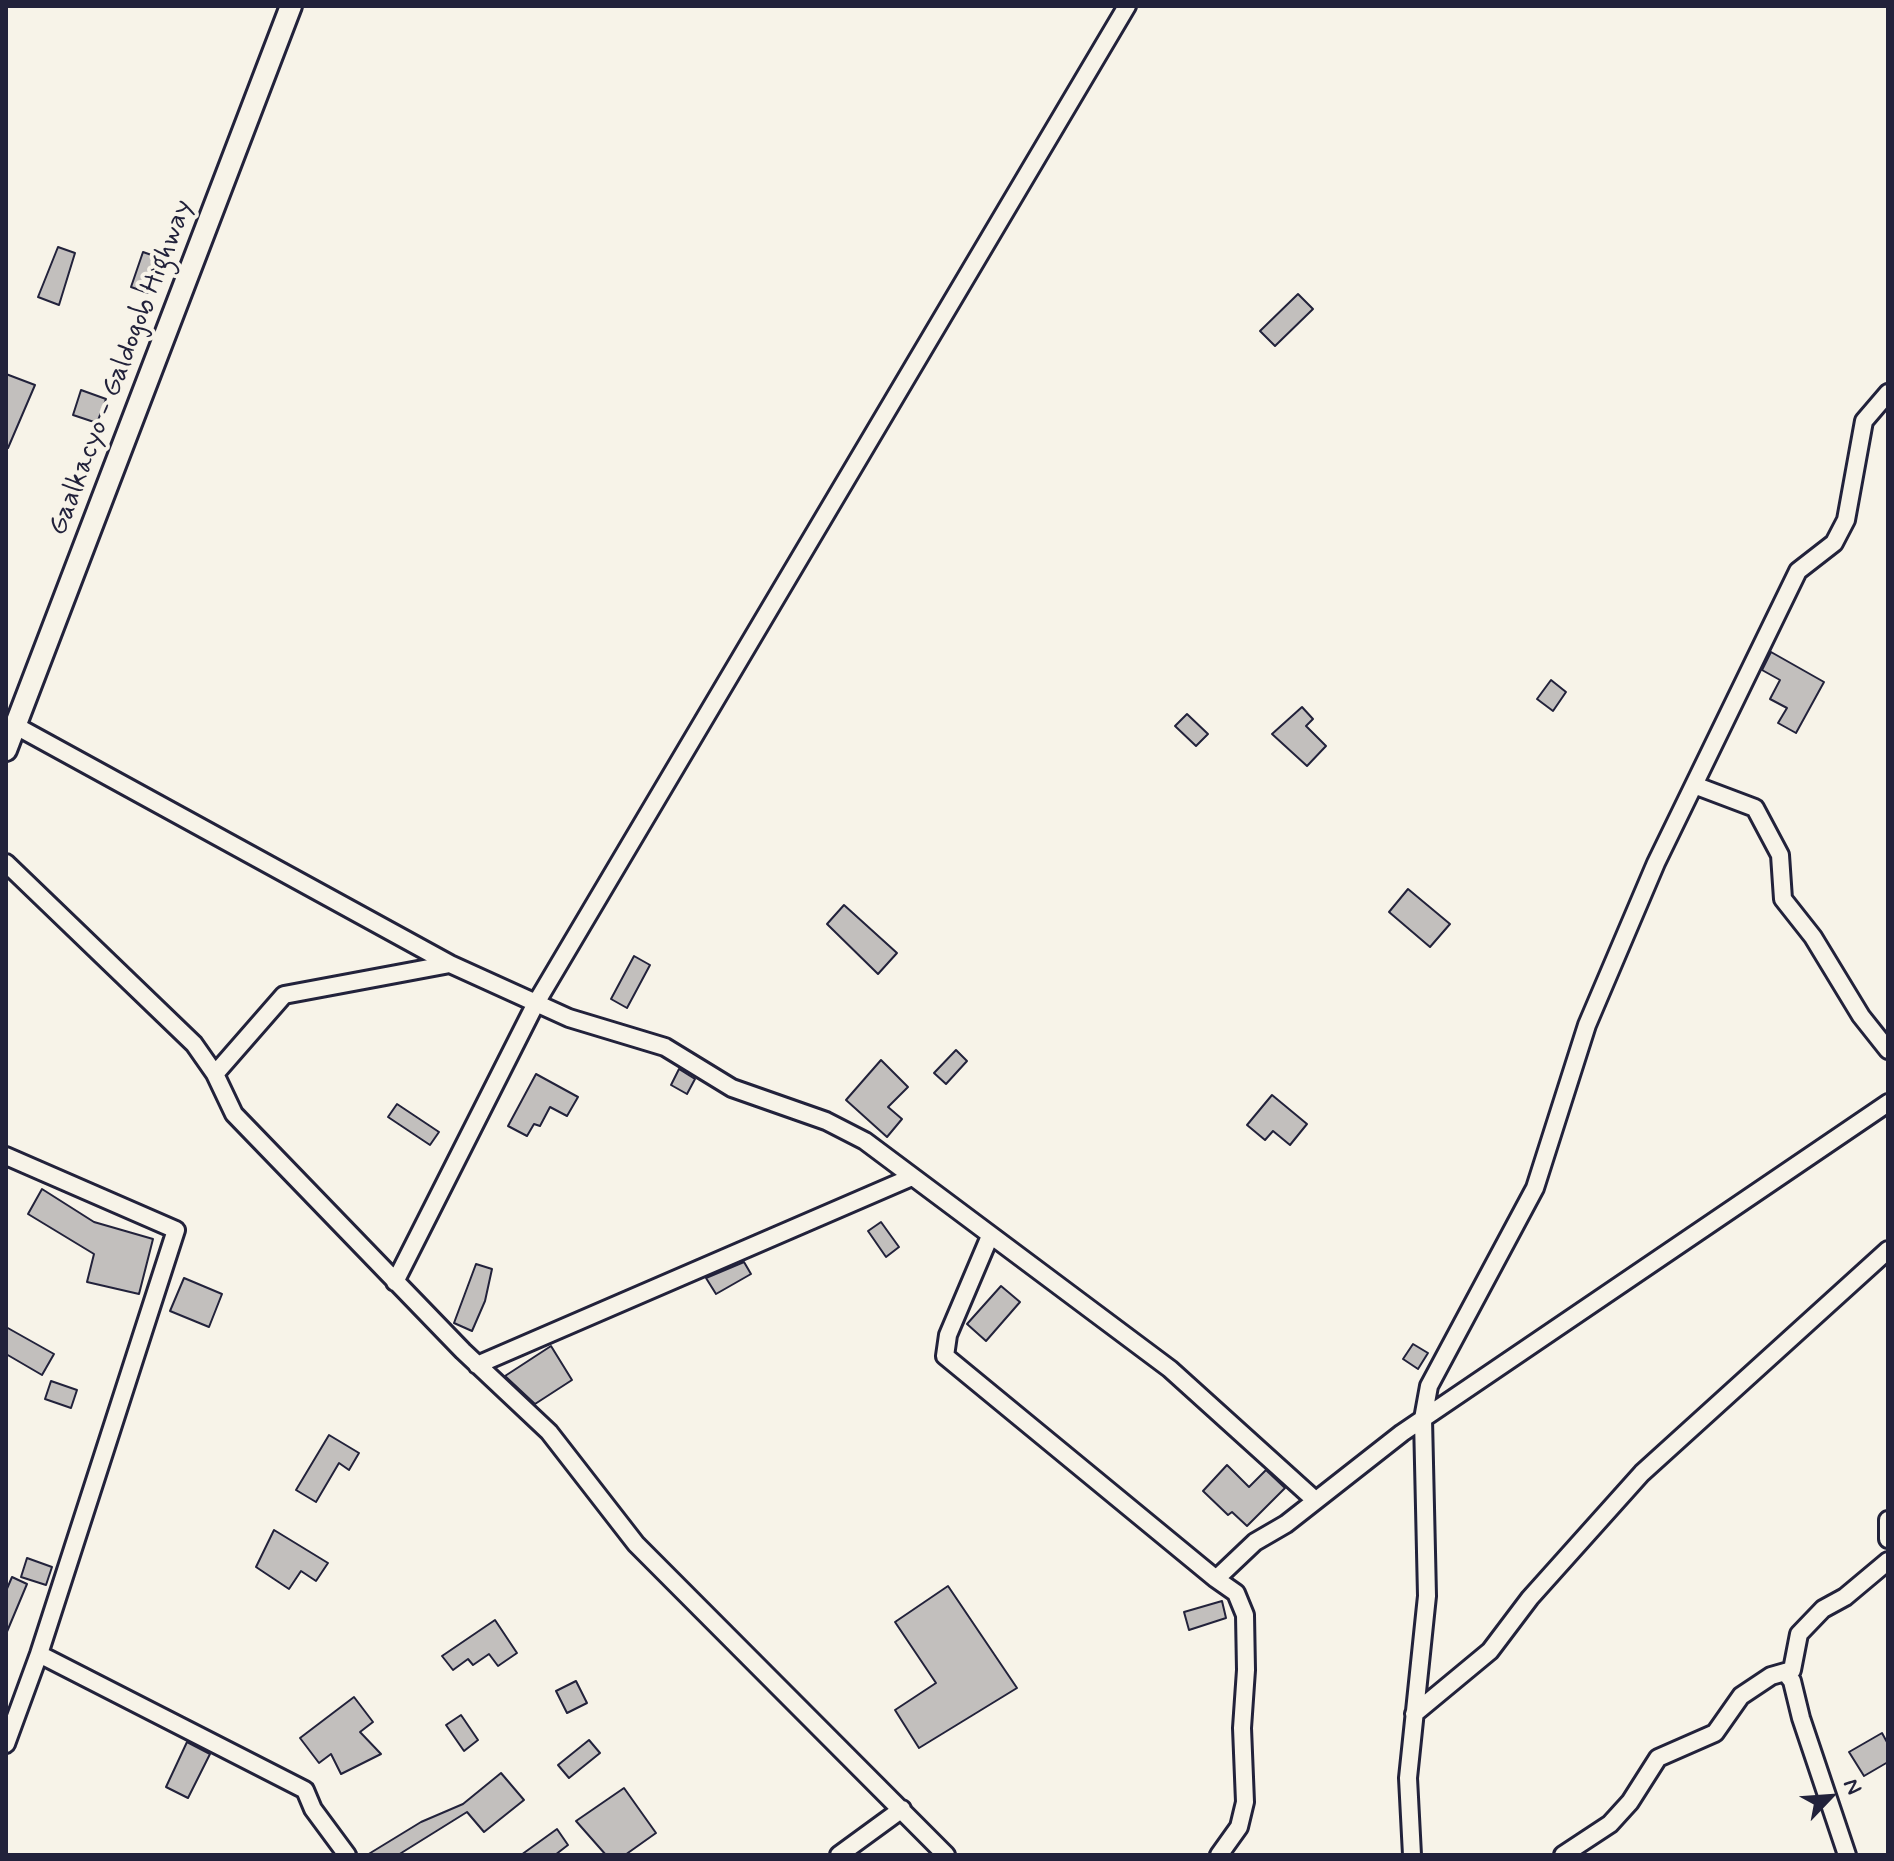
<!DOCTYPE html>
<html>
<head>
<meta charset="utf-8">
<style>
  body { margin:0 }
  #map { position:relative; width:1894px; height:1861px; overflow:hidden; background:#f7f3e8; font-family:Mynerve,sans-serif }
  canvas { display:block }
  .frame { position:absolute; inset:0; border:8px solid #22223b; pointer-events:none }
  .north { position:absolute; left:1790px; top:1757px; width:80px; height:80px; -webkit-text-stroke:6px #f7f3e8; paint-order:stroke; rotate:65deg; font-size:22px; font-weight:700; line-height:32px; text-align:center; color:#22223b }
  .north::after { content:''; display:block; margin:auto; width:28px; height:36px; background:#22223b; clip-path:polygon(50% 0,100% 100%,50% 72%,0 100%) }
</style>
</head>
<body>
<div id="map">
<canvas width="1894" height="1861"></canvas>
<div class="frame"></div>
<div class="north">N</div>
</div>
<script>
const c = document.querySelector('canvas').getContext('2d');
c.lineJoin = 'round';
function paint(path, color) { c.fillStyle = color; c.fill(path, 'evenodd'); }
function stroke(path, color, width, dash) { c.strokeStyle = color; c.lineWidth = width; c.lineCap = dash ? 'butt' : 'round'; c.setLineDash(dash || []); c.stroke(path); }
function label(font, color, halo, rows, align = 'center') {
  c.font = font + ' Mynerve,sans-serif'; c.lineWidth = 8; c.setLineDash([]); c.textBaseline = 'middle'; c.strokeStyle = halo; c.fillStyle = color; for (const [text, x, y, turn = 0] of rows) {
    c.save(); c.translate(x, y); c.rotate((+turn || 0) * Math.PI / 180); c.textAlign = isNaN(turn) ? turn : align; if (halo) c.strokeText(text, 0, 0); c.fillText(text, 0, 0); c.restore();
  }
}
const building = new Path2D(`
  M58,247L75,253L59,305L38,297Z
  M143,252L160,258L148,293L131,287Z
  M1298,294L1313,309L1275,346L1260,331Z
  M6,374L35,385L8,448L6,447Z
  M81,390L106,399L97,423L73,415Z
  M1771,652L1824,682L1796,733L1778,723L1787,708L1770,699L1780,680L1762,670Z
  M1551,680L1566,692L1553,711L1537,699Z
  M1302,707L1313,719L1306,726L1326,746L1307,766L1272,734Z
  M1187,714L1208,734L1196,746L1175,726Z
  M1408,889L1450,924L1430,947L1389,912Z
  M844,905L897,953L878,974L827,924Z
  M634,956L650,965L627,1008L611,999Z
  M956,1050L967,1061L946,1084L934,1073Z
  M881,1060L908,1087L888,1107L902,1119L887,1137L846,1100Z
  M679,1069L695,1079L687,1094L671,1085Z
  M536,1074L578,1097L567,1116L550,1107L540,1126L534,1124L527,1136L508,1126Z
  M1272,1095L1307,1124L1290,1145L1273,1131L1265,1140L1247,1125Z
  M397,1104L439,1132L430,1145L388,1117Z
  M42,1189L94,1222L153,1239L139,1294L87,1282L94,1254L28,1214Z
  M881,1222L899,1247L886,1257L868,1231Z
  M744,1262L751,1274L716,1294L706,1278Z
  M476,1264L492,1269L485,1301L472,1331L454,1323Z
  M184,1278L222,1294L209,1327L170,1311Z
  M1001,1286L1020,1302L986,1341L967,1324Z
  M6,1327L54,1354L42,1375L6,1354Z
  M1413,1344L1428,1353L1418,1369L1403,1359Z
  M551,1346L572,1380L535,1404L505,1376Z
  M51,1381L77,1390L71,1408L45,1399Z
  M329,1435L359,1453L349,1470L339,1463L316,1502L296,1490Z
  M1227,1465L1249,1487L1266,1470L1285,1488L1247,1526L1232,1512L1228,1515L1203,1491Z
  M274,1530L328,1563L316,1581L301,1571L289,1589L256,1567Z
  M27,1558L52,1567L46,1585L21,1577Z
  M12,1577L27,1584L6,1634V1591Z
  M948,1586L1017,1688L919,1748L895,1710L936,1683L895,1622Z
  M1222,1601L1226,1618L1189,1630L1184,1612Z
  M495,1620L517,1653L498,1666L489,1654L473,1665L468,1659L453,1670L442,1656Z
  M576,1681L587,1703L567,1713L556,1691Z
  M354,1697L373,1722L360,1732L381,1754L341,1774L331,1754L319,1763L300,1738Z
  M461,1715L478,1740L464,1751L446,1725Z
  M1882,1733L1888,1744V1762L1864,1776L1849,1752Z
  M589,1740L600,1753L569,1778L558,1765Z
  M187,1742L210,1754L188,1798L166,1787Z
  M501,1773L524,1800L484,1832L467,1812L398,1855H367L421,1822L463,1804Z
  M624,1788L656,1833L625,1855H606L576,1821Z
  M557,1829L568,1845L555,1855H521Z`);
paint(building, '#c2bfbd');
stroke(building, '#22223b', 2);
const minor = new Path2D(`
  M16,726L450,964L569,1018L665,1047L732,1088L826,1121L865,1141L1170,1369L1315,1500
  M1694,785L1755,808L1780,855L1783,899L1813,937L1861,1016L1888,1050
  M6,863L194,1044L215,1074L234,1114L463,1351L549,1432L636,1544L946,1855
  M215,1074L284,995L450,964
  M6,1156L176,1230L39,1654L6,1744
  M990,1236L948,1335L945,1356L1216,1579
  M395,1282L536,1003L1127,6
  M477,1365L912,1177
  M1888,1520V1539
  M39,1654L305,1790L313,1809L347,1855
  M1785,1672L1792,1670L1799,1634L1823,1609L1845,1597L1888,1561
  M1414,1714L1490,1651L1530,1598L1642,1473L1888,1250
  M839,1855L902,1809
  M1219,1855L1239,1827L1245,1802L1242,1728L1246,1670L1245,1615L1236,1593L1216,1579L1255,1542L1286,1524L1402,1433L1888,1103
  M1412,1855L1408,1778L1427,1596L1423,1419L1429,1386L1535,1188L1587,1025L1656,863L1798,571L1834,543L1846,520L1864,421L1888,393
  M1563,1855L1610,1824L1630,1802L1658,1758L1715,1733L1741,1696L1771,1676L1785,1672L1792,1681L1801,1718L1847,1855`);
const tertiary = new Path2D(`
  M6,750L291,6`);
stroke(minor, '#22223b', 22);
stroke(tertiary, '#22223b', 26);
stroke(minor, '#f7f3e8', 16);
stroke(tertiary, '#f7f3e8', 20);
label('28px', '#22223b', '#f7f3e8', [
  ["Gaalkacyo - Galdogob Highway",122,368,-69]
]);
</script>
</body>
</html>
